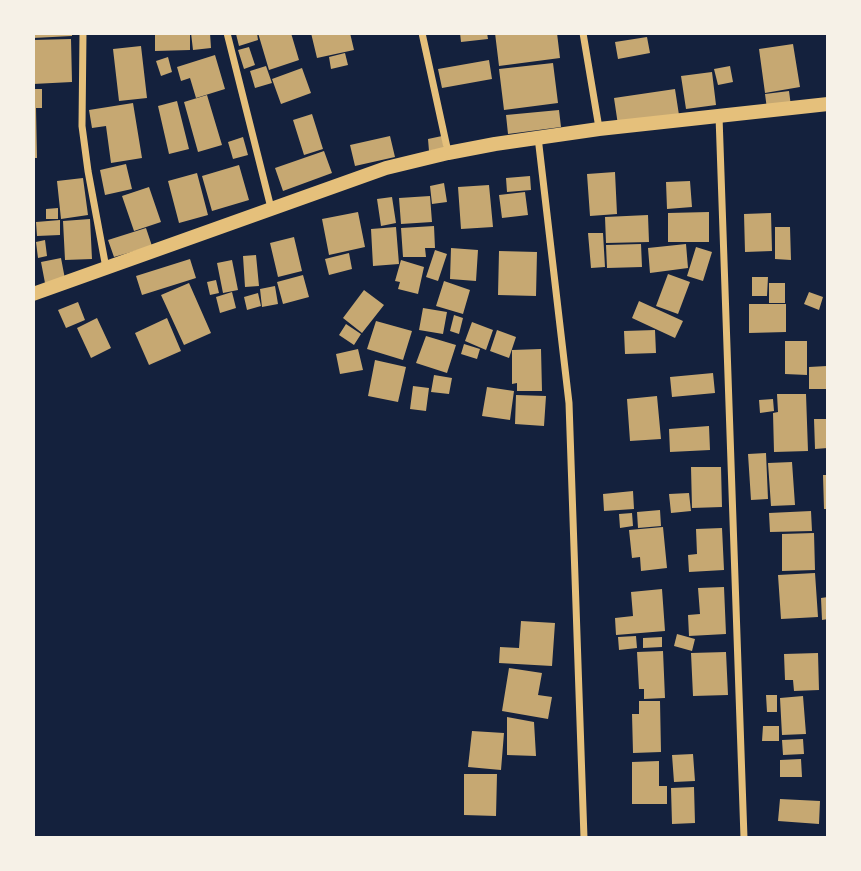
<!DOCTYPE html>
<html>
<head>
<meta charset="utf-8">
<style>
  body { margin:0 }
  #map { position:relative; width:861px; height:871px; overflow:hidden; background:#14213d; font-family:"Alegreya Sans",sans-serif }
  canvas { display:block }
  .frame { position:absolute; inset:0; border:35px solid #f6f1e7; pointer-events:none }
</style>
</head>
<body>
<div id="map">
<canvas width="861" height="871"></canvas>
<div class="frame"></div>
</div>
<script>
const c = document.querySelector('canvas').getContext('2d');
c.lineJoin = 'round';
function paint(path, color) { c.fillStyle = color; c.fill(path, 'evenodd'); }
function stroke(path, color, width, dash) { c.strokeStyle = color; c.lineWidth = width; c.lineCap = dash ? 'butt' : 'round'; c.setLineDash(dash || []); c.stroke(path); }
paint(new Path2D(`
  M33,33H72V36L33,38Z
  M155,33H190V50L155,51Z
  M191,33H210L211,48L193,50Z
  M239,33H257L258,40L239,46L236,34Z
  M258,33H291L299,60L269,70Z
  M311,33H350L354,50L317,58Z
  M460,33H487L488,39L461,42Z
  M495,33H557L560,58L499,66Z
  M647,37L650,53L618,59L615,42Z
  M71,39L72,82L33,84V40Z
  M793,44L800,87L765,93L759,49Z
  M141,46L147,98L119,101L113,49Z
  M249,47L255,65L244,69L238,50Z
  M345,53L348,65L331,69L329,57Z
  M215,55L225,89L196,98L190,78L181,81L177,67Z
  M168,57L172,72L161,76L156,61Z
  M489,60L492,79L442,88L438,69Z
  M553,63L558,103L504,110L499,69Z
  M266,66L272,83L255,88L250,71Z
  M730,66L733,82L718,85L714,69Z
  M302,68L311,93L281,104L272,79Z
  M712,72L716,105L686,109L681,76Z
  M33,89H42V108H36L37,158H33Z
  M675,89L679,115L618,125L614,98Z
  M789,91L791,106L767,109L765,94Z
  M207,95L222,145L198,152L184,102Z
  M177,101L189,149L169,154L158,106Z
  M133,103L142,158L111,163L106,126L92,128L89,110Z
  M559,110L561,127L508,134L506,115Z
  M312,114L323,149L304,155L293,120Z
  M390,136L395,157L355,166L350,145Z
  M442,136L444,148L429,151L428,139Z
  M243,137L248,155L233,159L228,142Z
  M324,151L332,173L283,191L275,168Z
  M126,164L132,189L105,195L100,170Z
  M239,165L249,200L212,211L202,176Z
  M615,172L617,214L590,216L587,174Z
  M197,173L208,215L179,223L168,181Z
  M530,176L531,190L507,192L506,178Z
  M83,178L88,215L61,219L57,181Z
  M690,181L692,207L667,209L666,182Z
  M444,183L447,202L432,204L430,186Z
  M489,185L493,227L461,229L458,187Z
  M149,187L161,222L134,231L122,196Z
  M525,192L528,215L502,218L499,195Z
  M430,196L432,222L401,224L399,198Z
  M392,197L396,223L381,226L377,199Z
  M58,208V219H46V209Z
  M358,212L365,247L329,255L322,219Z
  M709,212V242H668V213Z
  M771,213L772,251L745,252L744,214Z
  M648,215L649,242L606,243L605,217Z
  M90,219L92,259L65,260L63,221Z
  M60,220V235L37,236L36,222Z
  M434,226L435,248H425L426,257H403L401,228Z
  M396,227L399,264L373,266L371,229Z
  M775,227H790L791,260L775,259Z
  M146,228L152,246L114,257L108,240Z
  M588,233H603L605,267L591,268Z
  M294,237L302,271L278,277L270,243Z
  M45,240L47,256L38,258L36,242Z
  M641,244L642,267L607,268L606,245Z
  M686,244L688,268L650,273L648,248Z
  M696,247L712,252L703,281L687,276Z
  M451,248L478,250L476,281L450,279Z
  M435,250L447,254L438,281L426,277Z
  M499,251L537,252L536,296L498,295Z
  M349,253L352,269L329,275L325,259Z
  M256,255L259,286L245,287L243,256Z
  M61,258L65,279L45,283L41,262Z
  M190,259L196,278L142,295L136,276Z
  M232,260L238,290L223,293L217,263Z
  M401,260L424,267L418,294L398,289L400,282L395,281Z
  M668,274L690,282L678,314L656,306Z
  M303,275L309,297L283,304L277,282Z
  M752,277H768L767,296H752Z
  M216,280L219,293L210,295L207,282Z
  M444,281L470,290L463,314L436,306Z
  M189,283L211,333L184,345L161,295Z
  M769,283H785V303H769Z
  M275,286L278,304L262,307L260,289Z
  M364,290L384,305L362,333L343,318Z
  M232,292L236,308L220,313L216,297Z
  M809,292L823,297L819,310L804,304Z
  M258,293L261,306L247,310L244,297Z
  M639,301L683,321L675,338L632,318Z
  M78,302L85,320L66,328L58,310Z
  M749,304H786V332L749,333Z
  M423,308L447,312L443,334L419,330Z
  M454,315L463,318L459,334L450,331Z
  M97,318L111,348L91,358L77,328Z
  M167,318L181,351L149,365L135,333Z
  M376,321L412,331L403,360L367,349Z
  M472,322L493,330L486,350L465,341Z
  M346,324L361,334L354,345L339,335Z
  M497,330L516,337L509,358L490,351Z
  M655,330L656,353L625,354L624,331Z
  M426,336L456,345L447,373L416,363Z
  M785,341H807V375L785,374Z
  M464,344L480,349L477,359L461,354Z
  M358,349L363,370L340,374L336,354Z
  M541,349L542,391H517V383L512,384V350Z
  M375,360L406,367L398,402L368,396Z
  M827,366V389H809V367Z
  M713,373L715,393L672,397L670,377Z
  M434,375L452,378L449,394L431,392Z
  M413,386L429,388L426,411L410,409Z
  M487,387L514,391L510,420L482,416Z
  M777,394H806L808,451L774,452L773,413L778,412Z
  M516,395L546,396L544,426L515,424Z
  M657,396L661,439L630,441L627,399Z
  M773,399L774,411L760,413L759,400Z
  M814,419H828V448L815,449Z
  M709,426L710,450L670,452L669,429Z
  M766,453L768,499L751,500L748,454Z
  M792,462L795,505L771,506L768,463Z
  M691,467H721L722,507L692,508Z
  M823,475H828V509H824Z
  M633,491L634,509L604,511L603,494Z
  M689,493L691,511L671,513L669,494Z
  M660,510L661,526L638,528L637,512Z
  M811,511L812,531L770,532L769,513Z
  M632,513L633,526L620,528L619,514Z
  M663,527L667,568L641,571L640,557L632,558L629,530Z
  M722,528L724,570L689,572L688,555L697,554L696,529Z
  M814,533L815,570L782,571V534Z
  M815,573L818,617L781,619L778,575Z
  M724,587L726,634L689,636L688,615L700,614L698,588Z
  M662,589L665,631L616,635L615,618L633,616L631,592Z
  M828,597V619L822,620L821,598Z
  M521,621L555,623L552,666L499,663L500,647L519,648Z
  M677,634L695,639L692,651L674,646Z
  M636,636L637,648L619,650L618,637Z
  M662,637V647L643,648V638Z
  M663,651L665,698L644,699V689H639L637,652Z
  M726,652L728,695L693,696L691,653Z
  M818,653L819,690L794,691L793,680H785L784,654Z
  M509,668L542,673L538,695L552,697L548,719L502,711Z
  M766,695H777V712H767Z
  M803,696L806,734L782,735L780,698Z
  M639,701H660L661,752L633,753L632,714H639Z
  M507,717L534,722L536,756L507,755Z
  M763,726H779V741H762Z
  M472,731L504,733L501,770L468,767Z
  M803,739L804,754L783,755L782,740Z
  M693,754L695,781L674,782L672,755Z
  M801,759L802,777H780V760Z
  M659,761V786H667V804H632V762Z
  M464,774H497L496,816L464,815Z
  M694,787L695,823L672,824L671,788Z
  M780,799L820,801L819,824L778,821Z`), '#c6a872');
stroke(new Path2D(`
  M83,33L82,126L88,171L106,268
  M227,33L271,208
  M422,33L448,152
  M583,33L599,128
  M719,116L744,838
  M538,137L569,403L584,838`), '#e5c07b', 7);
stroke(new Path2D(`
  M33,294L386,168L448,153L495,144L599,129L828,104`), '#e5c07b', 14);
</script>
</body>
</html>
